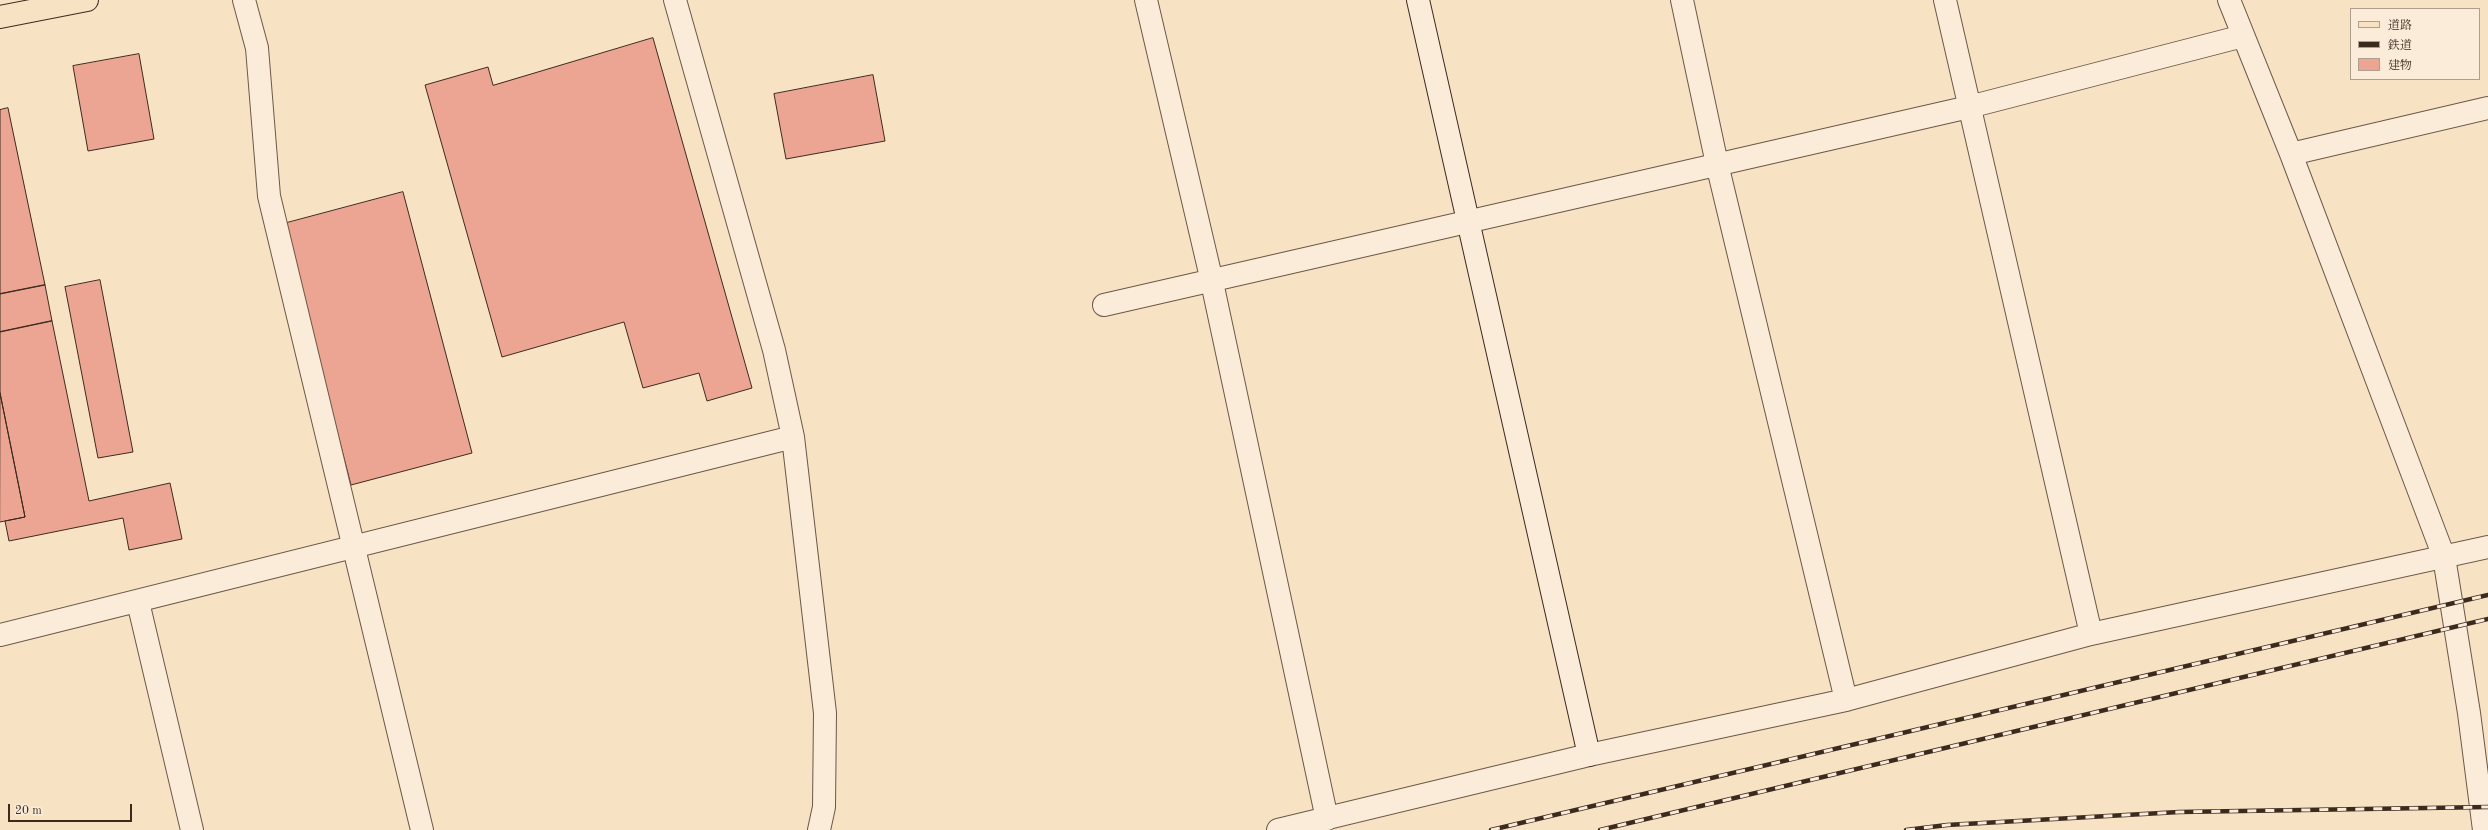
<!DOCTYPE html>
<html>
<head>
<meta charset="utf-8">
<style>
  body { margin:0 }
  #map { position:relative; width:2488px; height:830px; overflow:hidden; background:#f7e2c4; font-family:"Old Standard TT","Noto Serif JP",serif }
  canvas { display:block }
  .legend { position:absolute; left:2350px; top:8px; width:130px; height:72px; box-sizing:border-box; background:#faecd9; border:1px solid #ae9e8f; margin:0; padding:5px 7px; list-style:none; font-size:12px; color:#3d2a1f }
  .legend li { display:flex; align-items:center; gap:8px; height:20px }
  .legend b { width:20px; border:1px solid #ae9e8f }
  .scale { position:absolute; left:8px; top:804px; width:124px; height:18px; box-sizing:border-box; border:2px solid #3d2a1f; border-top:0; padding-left:5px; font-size:12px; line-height:14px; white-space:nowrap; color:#3d2a1f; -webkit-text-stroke:3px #faecd9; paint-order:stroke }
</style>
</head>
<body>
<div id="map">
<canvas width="2488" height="830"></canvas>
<ul class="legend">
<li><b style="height:5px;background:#f7e2c4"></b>道路</li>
<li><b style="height:5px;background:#3d2a1f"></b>鉄道</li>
<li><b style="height:11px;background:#eba592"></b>建物</li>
</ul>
<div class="scale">20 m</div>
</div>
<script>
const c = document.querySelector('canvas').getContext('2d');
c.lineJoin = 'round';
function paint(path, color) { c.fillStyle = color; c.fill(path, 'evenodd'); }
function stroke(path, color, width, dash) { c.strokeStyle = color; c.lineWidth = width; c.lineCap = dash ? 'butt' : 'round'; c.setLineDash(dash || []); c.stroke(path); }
const building = new Path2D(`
  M653,38L752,388L707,401L699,373L643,388L624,322L502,357L425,85L488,67L493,85Z
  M139,54L154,139L88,151L73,66Z
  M873,75L885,141L786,159L774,94Z
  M8,108L45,285L0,294V110Z
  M403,192L472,453L351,485L283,224Z
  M100,280L133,452L98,458L65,287Z
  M45,285L52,321L0,332V294Z
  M52,321L89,501L170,483L182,539L129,550L123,518L9,541L5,521L25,517L0,393V332Z
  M0,393L25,517L0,522Z`);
paint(building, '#eba592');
stroke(building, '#3d2a1f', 1);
const street = new Path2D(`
  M244,0L257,48L269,196L422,830
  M675,0L774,350L793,437L825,713L824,807L819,830
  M1146,0L1210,273L1327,819
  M1682,0L1717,164L1846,700
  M1945,0L2091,634
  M2229,0L2291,154L2444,557L2469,713L2484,830
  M2291,154L2488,108
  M1104,305L1969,107L2243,36
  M138,602L192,830
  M0,635L793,437
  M1278,830L1589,755L1846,700L2091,634L2488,547`);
const secondary = new Path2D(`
  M1418,0L1589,755`);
const primary = new Path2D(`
  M0,17L87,0`);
stroke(street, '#6c5848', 24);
stroke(secondary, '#3d2a1f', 24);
stroke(primary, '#3d2a1f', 24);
stroke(street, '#faecd9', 22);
stroke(secondary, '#faecd9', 22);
stroke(primary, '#f7e2c4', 22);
const rail = new Path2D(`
  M1491,830L2488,595
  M1600,830L2488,619
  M1906,830L1947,825L2179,812L2488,807`);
stroke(rail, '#3d2a1f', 4.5);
stroke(rail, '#faecd9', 3, [9]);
</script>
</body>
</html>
